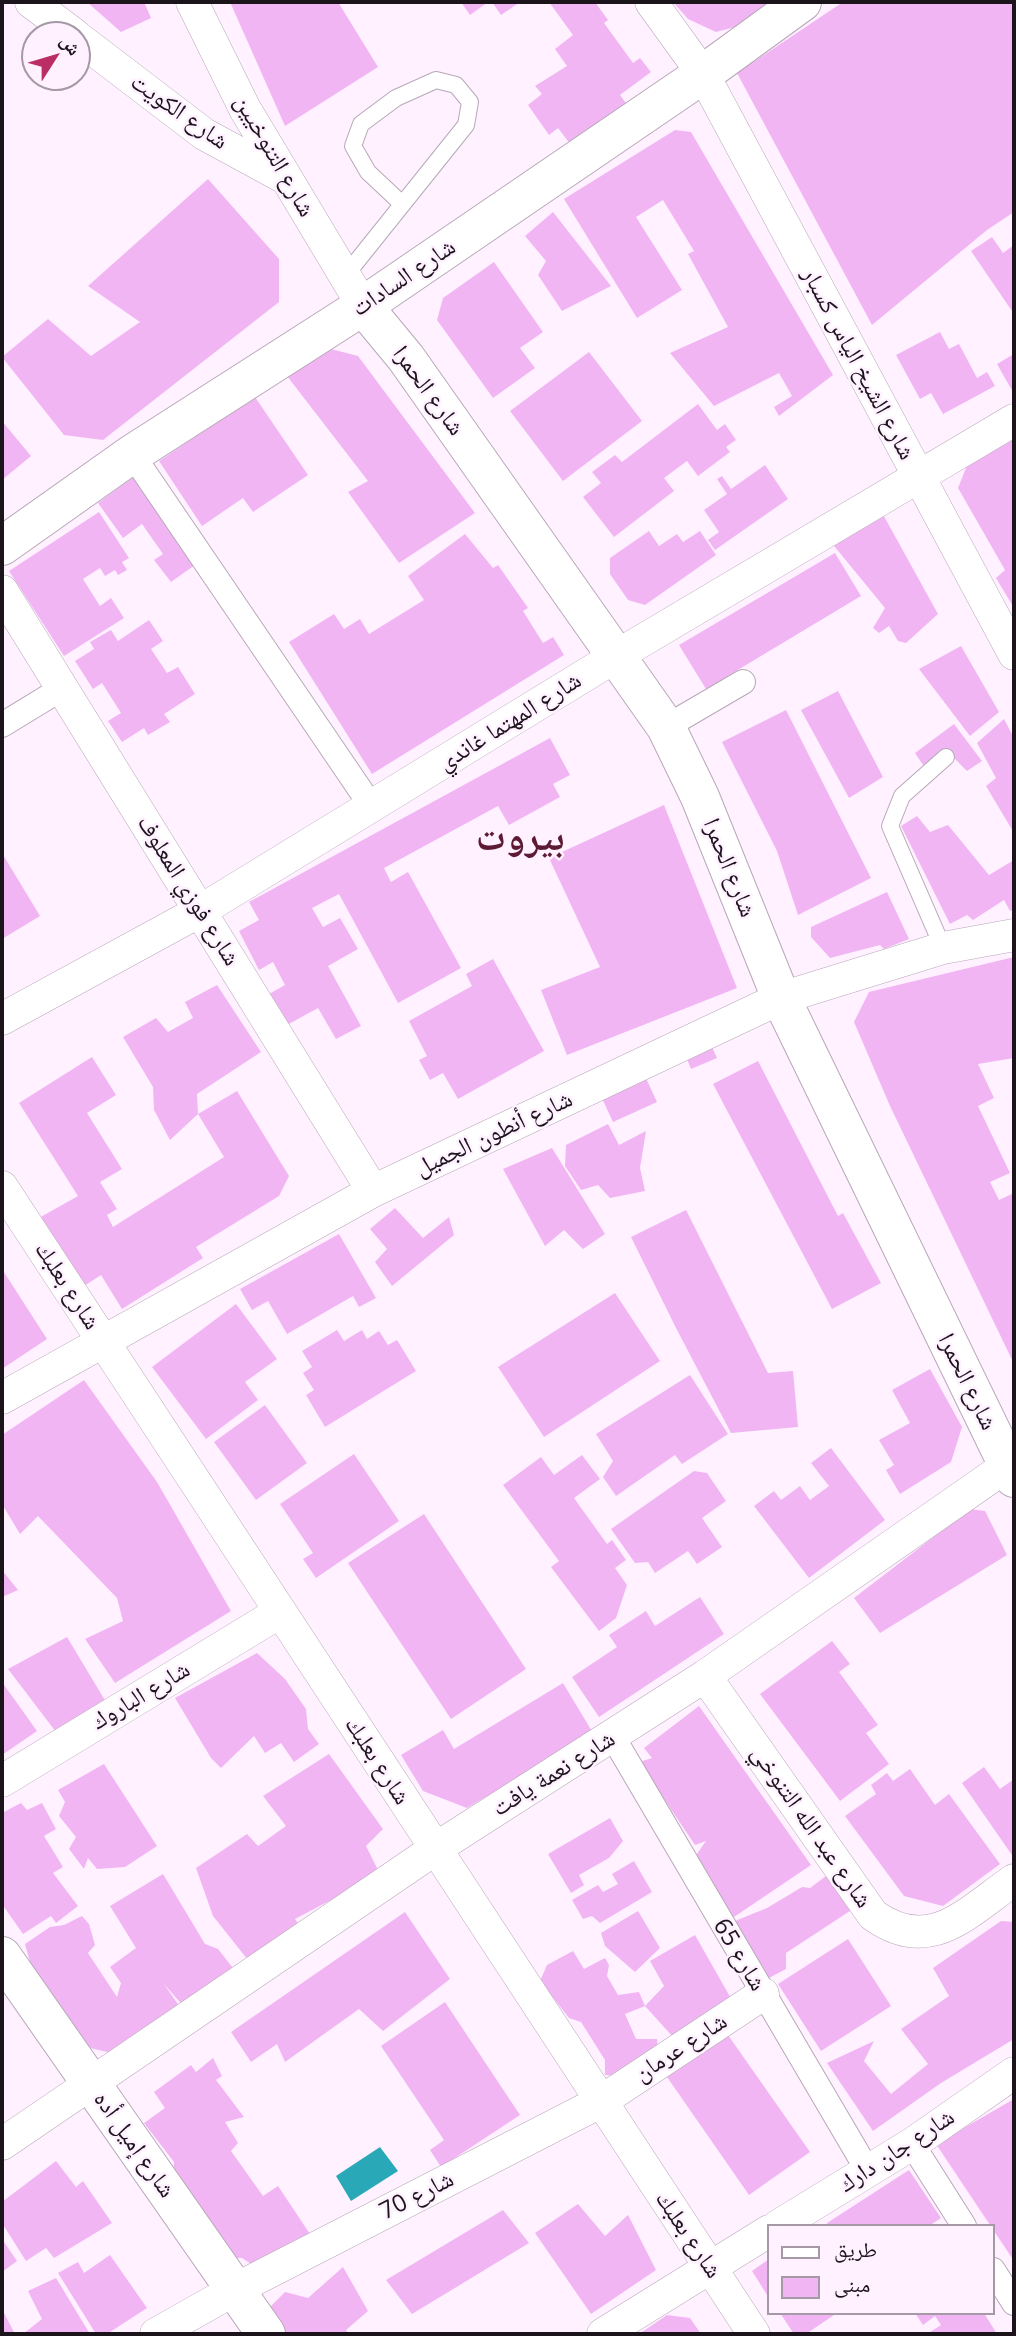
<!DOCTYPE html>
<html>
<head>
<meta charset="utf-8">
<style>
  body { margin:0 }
  #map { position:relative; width:1016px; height:2336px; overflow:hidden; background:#fff1ff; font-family:"Open Sans","Noto Naskh Arabic",sans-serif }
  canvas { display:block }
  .frame { position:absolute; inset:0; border:4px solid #1b151b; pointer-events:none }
  .legend { position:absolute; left:767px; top:2224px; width:228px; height:91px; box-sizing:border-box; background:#fff1ff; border:2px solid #a499a4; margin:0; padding:9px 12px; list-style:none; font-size:21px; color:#1b151b }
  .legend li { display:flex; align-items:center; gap:14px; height:35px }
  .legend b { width:35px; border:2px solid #a499a4 }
  .north { position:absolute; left:21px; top:21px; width:70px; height:70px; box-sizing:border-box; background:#fff1ff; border:2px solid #a499a4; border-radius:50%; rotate:53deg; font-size:19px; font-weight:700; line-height:28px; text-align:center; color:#1b151b }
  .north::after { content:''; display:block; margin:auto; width:24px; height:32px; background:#ba2e65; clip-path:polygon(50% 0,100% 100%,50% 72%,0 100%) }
</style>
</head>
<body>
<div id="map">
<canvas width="1016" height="2336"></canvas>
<div class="frame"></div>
<ul class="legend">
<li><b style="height:9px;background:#fff"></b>طريق</li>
<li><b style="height:19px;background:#f2b5f4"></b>مبنى</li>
</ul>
<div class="north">ش</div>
</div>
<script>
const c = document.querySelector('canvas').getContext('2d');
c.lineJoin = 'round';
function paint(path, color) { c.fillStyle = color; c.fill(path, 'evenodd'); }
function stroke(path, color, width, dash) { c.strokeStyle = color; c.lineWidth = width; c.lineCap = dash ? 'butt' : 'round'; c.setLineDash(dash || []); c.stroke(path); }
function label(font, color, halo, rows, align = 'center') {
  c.font = font + ' "Open Sans","Noto Naskh Arabic",sans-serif'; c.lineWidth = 5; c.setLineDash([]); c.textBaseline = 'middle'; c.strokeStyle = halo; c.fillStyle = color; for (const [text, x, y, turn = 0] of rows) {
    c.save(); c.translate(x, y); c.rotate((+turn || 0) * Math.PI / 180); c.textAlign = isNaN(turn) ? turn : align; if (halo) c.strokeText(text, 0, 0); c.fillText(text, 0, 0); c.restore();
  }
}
paint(new Path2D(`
  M380,2147L398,2171L351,2201L336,2176Z`), '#29a9b7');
paint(new Path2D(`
  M87,2H144L151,18L121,32Z
  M230,2H338L378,67L285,126Z
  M461,2H488L470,15Z
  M492,2H520L501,15Z
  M549,2H595L608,20L604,23L633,63L640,58L651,72L620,95L629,107L574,149L558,128L549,135L528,105L542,94L535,86L567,66L555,49L573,35Z
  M673,2H774L739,26L716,32L688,19Z
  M843,2H1010L1014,8V212L987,230L872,325L737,73Z
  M675,130L691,132L833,375L779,416L774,407L792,396L779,373L714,406L670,353L728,327L688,254L694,251L663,200L636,217L682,290L637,318L564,199Z
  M208,179L279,259V302L103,440L64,435L2,357L48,319L91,356L140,322L88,286Z
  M553,212L611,286L562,311L538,275L546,261L525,236Z
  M992,237L1003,253L1014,245V314L971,251Z
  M494,262L543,332L520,348L535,368L493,398L437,320L443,298Z
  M940,332L949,349L959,344L977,378L987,372L995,386L943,414L931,393L920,399L896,355Z
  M327,348L358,356L475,513L399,563L348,492L368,481L287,376Z
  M589,352L642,421L563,481L510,411Z
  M1014,354V394L997,364Z
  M255,397L308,475L253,512L243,498L202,526L159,461Z
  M698,404L717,430L725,424L736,440L726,447L730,452L698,476L687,461L664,478L674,491L614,537L583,497L601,483L592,472L615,455L622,462Z
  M2,421L31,456L2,480Z
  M1014,438V608L996,578L1005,570L958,488L968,463Z
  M765,465L788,499L715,550L708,540L719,532L704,510L727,494L717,479L722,476L731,489Z
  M139,473L202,560L171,582L154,560L163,554L142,524L123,538L98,503Z
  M880,509L938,614L906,643L898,641L889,626L879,633L873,628L885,608L830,541Z
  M99,512L129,558L122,562L127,570L118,575L115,570L105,576L100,568L83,579L100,606L111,598L124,618L64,656L9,571Z
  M649,531L659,546L677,534L683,542L700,531L716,555L645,605L628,600L610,574V558Z
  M465,534L493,568L498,565L528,608L523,611L543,643L553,637L564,655L372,774L289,642L334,614L344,629L360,619L369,634L424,600L408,576Z
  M835,553L861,596L706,689L679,645Z
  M149,620L163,641L151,649L167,673L178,667L195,694L164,714L170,722L148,735L144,728L122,742L108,721L121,713L102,683L93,689L75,661L94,649L90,642L111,630L118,641Z
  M961,646L999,712L970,736L919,669Z
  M838,691L883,777L849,798L801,710Z
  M786,710L871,878L798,915L777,851L722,742Z
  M1004,719L1014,738V833L986,786L996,778L977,743Z
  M954,724L982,761L967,771L948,752L923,765L915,753Z
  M550,738L570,775L553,784L560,797L509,825L498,806L384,868L391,882L408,872L461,968L398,1003L339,894L312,908L323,927L340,918L358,949L328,966L361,1026L336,1039L318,1008L287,1025L269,994L285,985L273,962L259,970L239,931L259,920L249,902Z
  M664,805L737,988L567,1055L541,990L600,967L549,858Z
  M917,816L930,832L948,825L989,875L1014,860V910L1010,911L1004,900L973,920L967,915L950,924L901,826Z
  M2,853L40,916L2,939Z
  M887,892L909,939L884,949L880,945L830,958L811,937V927Z
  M1014,957V1058L978,1064L994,1098L978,1106L1010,1173L990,1182L999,1200L1014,1193V1364L890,1106L854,1022L869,992Z
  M493,959L544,1051L458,1099L443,1073L430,1080L419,1060L427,1056L409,1021L472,986L466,974Z
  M217,985L261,1052L197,1094L198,1114L237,1091L289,1176L279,1196L196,1247L203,1258L122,1309L101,1275L84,1286L39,1218L78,1196L19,1103L92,1057L116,1095L87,1113L122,1169L100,1182L117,1209L107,1215L113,1227L224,1157L198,1114L170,1140L154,1110L153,1087L123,1037L156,1018L168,1032L193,1018L185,1002Z
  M712,1047L717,1058L691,1069L687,1059Z
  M758,1061L838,1216L843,1213L881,1283L832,1309L713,1084Z
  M644,1074L657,1102L613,1122L600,1094Z
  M608,1124L619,1145L646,1131L640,1168L645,1191L610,1198L598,1185L581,1190L565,1166L566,1145Z
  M552,1148L605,1234L583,1249L564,1230L545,1246L503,1169Z
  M395,1208L423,1238L449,1217L454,1235L392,1286L375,1262L387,1249L370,1229Z
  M686,1210L768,1373L793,1371L798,1427L731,1433L676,1328L631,1237Z
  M339,1234L376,1298L359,1307L353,1296L287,1334L268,1301L252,1310L240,1289Z
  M2,1269L47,1339L2,1369Z
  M615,1293L660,1361L544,1437L498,1367Z
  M236,1304L277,1359L245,1382L258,1400L206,1439L152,1367Z
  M337,1330L344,1341L362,1330L367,1339L379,1331L388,1345L397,1340L416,1371L325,1427L306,1395L314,1390L303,1373L312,1367L302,1351Z
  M930,1369L962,1427L951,1462L900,1494L886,1470L894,1465L879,1440L910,1423L892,1390Z
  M690,1375L728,1434L682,1464L675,1455L616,1496L603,1477L613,1461L596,1434Z
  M84,1380L157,1482L231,1611L115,1683L85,1639L123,1621L117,1598L38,1516L20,1534L2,1504V1435Z
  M265,1405L307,1463L256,1500L214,1442Z
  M831,1448L885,1520L809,1578L754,1506L774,1491L781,1500L800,1486L810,1500L829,1486L811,1463Z
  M354,1454L399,1521L316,1578L303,1559L313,1553L280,1504Z
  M582,1455L600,1479L574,1498L607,1544L612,1540L626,1560L615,1568L627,1585L616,1618L599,1631L551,1567L559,1561L503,1485L541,1457L554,1475Z
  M694,1471L707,1473L726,1501L702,1518L722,1547L697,1564L688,1551L655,1573L648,1562L635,1563L611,1529Z
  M970,1509L985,1511L1007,1555L880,1633L854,1598Z
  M424,1514L526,1669L451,1719L348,1563Z
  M2,1570L18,1590L2,1597Z
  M700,1597L724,1634L599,1717L572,1677L617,1647L609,1635L646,1611L655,1626Z
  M67,1637L106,1702L56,1732L8,1669Z
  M832,1641L850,1664L839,1672L878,1725L866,1733L889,1764L840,1801L760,1694Z
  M257,1653L285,1679L306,1709L308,1729L319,1744L294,1762L281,1743L265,1753L254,1736L221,1768L211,1758L175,1698Z
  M2,1682L37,1731L2,1755Z
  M563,1683L593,1733L467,1808L423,1791L401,1755L443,1730L454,1749Z
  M699,1706L811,1865L734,1917L694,1858L706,1841L695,1845L639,1762L652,1758L644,1748Z
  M329,1754L383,1829L366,1846L380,1874L295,1919L302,1929L248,1960L213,1916L196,1868L247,1834L258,1846L286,1826L263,1796Z
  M104,1764L157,1846L125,1867L97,1869L88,1858L84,1869L69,1849L76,1837L59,1816L65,1802L58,1790Z
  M984,1767L1000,1789L1014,1779V1858L962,1783Z
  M910,1769L935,1805L949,1794L1000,1864L943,1906L904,1896L845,1816L876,1794L871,1785L887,1773L893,1781Z
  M21,1803L27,1810L42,1803L56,1829L44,1836L63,1867L53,1873L78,1906L56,1923L51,1916L23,1934L2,1904V1813Z
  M610,1818L623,1841L609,1858L579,1875L584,1885L571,1893L548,1854Z
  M634,1861L652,1892L600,1923L592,1916L583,1919L572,1900L598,1885L603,1892L618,1884L612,1874Z
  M830,1873L856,1907L786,1953V1969L769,1978L735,1921L767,1908L802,1887L810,1888Z
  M163,1874L205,1944L218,1949L233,1968L185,2008L164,1984L184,2013L124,2056L82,2046L31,1966L25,1944L50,1927L64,1925L82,1916L89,1924L95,1945L88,1953L117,1997L121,1983L110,1967L136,1948L110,1906Z
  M638,1911L660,1948L635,1972L605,1946L601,1933Z
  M405,1912L450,1979L383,2031L359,2009L285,2062L277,2044L251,2062L231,2032Z
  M1001,1921L1014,1922V2039L941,2083L873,2131L827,2063L874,2041L864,2061L891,2094L928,2064L901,2029L949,1996L933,1968Z
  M695,1935L733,2002L673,2037L645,2006L664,1986L650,1961Z
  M848,1939L891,2006L821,2051L778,1984Z
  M573,1951L584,1969L605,1958L609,1965L607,1976L618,1995L639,1992L645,2006L625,2014L636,2039H657L658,2053L623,2076L605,2075V2060L581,2022L569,2018L540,1981L547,1965Z
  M445,2002L520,2115L441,2167L430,2150L444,2140L381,2046Z
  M728,2035L810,2152L749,2195L667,2077Z
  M213,2058L222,2076L216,2080L244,2117L225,2122L238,2143L231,2151L263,2196L278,2186L310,2234L254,2266L242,2258H229L173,2180L174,2162L144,2123L165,2108L154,2092L191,2065L196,2072Z
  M1014,2099V2261L936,2144Z
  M56,2161L76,2187L83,2181L112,2223L54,2258L46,2248L26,2261L2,2223V2202Z
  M909,2170L941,2218L929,2226H829L827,2223Z
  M578,2204L605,2236L628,2215L656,2270L591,2314L535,2233Z
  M503,2210L529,2243L412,2314L386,2280Z
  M2,2239L17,2261L2,2272Z
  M110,2255L147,2308L107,2334H96L58,2273L78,2262L84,2273Z
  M769,2259V2298L752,2271Z
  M343,2267L368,2311L346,2330L349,2334H280L265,2312L285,2292L308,2298Z
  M56,2278L90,2334H23L42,2319L28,2291Z
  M2,2309L15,2334H2Z
  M780,2313H837L806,2334H794Z
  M915,2313H984L997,2334H927L941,2325L935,2316L923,2325Z
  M667,2315L690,2318L701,2334H639Z`), '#f2b5f4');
const service = new Path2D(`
  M345,276L466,125L470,102L456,85L436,80L396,98L361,124L353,146L368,172L401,203
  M943,948L890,826L902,796L946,757`);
const pedestrian = new Path2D(`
  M132,454L372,807
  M2,725L61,689
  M666,727L743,682
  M613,1737L868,2171
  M912,2144L964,2226
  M993,2270L1014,2303`);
const minor = new Path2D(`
  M31,2L75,35
  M192,2L245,109L363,306
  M651,2L703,74L1014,654
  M77,37L204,134L285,178
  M2,591L373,1191
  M2,1019L200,911L618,655L1014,420
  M2,1187L754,2334
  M2,1398L373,1191L781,998L943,948L1014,935
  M705,1676L873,1915C930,1956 966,1913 1014,1880
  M2,1781L280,1612
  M2,2144L435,1849L705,1676L1014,1461
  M778,2226L912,2144L1014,2073
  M156,2334L234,2290L600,2102L763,1994
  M603,2334L769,2231`);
const tertiary = new Path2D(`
  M363,306L703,74L802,2`);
const secondary = new Path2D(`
  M2,546L132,454L363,306L406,358L666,727L700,797L781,998L1014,1478
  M2,1956L266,2334`);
stroke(service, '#b7a8b7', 18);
stroke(pedestrian, '#b7a8b7', 26);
stroke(minor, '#b7a8b7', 33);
stroke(tertiary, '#b7a8b7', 40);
stroke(secondary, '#b7a8b7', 40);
stroke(service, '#fff', 16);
stroke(pedestrian, '#fff', 24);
stroke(minor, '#fff', 32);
stroke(tertiary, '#fff', 38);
stroke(secondary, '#fff', 38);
label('24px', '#1b151b', '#fff1ff', [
  ["شارع الكويت",179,112,35],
  ["شارع التنوخيين",274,156,60],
  ["شارع السادات",404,278,-34],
  ["شارع الشيخ الياس كسبار",858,364,62],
  ["شارع الحمرا",428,391,54],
  ["شارع المهتما غاندي",510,722,-32],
  ["شارع الحمرا",729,868,68],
  ["شارع فوزي المعلوف",188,891,58],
  ["شارع أنطون الجميل",494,1134,-25],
  ["شارع بعلبك",67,1286,57],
  ["شارع الحمرا",967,1382,64],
  ["شارع الباروك",141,1696,-31],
  ["شارع بعلبك",377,1761,57],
  ["شارع نعمة يافت",554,1774,-32],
  ["شارع عبد الله التنوخي",811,1827,55],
  ["شارع 65",739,1955,59],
  ["شارع عرمان",681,2048,-33],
  ["شارع إميل أده",134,2145,55],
  ["شارع جان دارك",897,2151,-33],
  ["شارع 70",417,2196,-27],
  ["شارع بعلبك",688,2235,56]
]);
label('bold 38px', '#5d1a33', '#fff1ff', [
  ["بيروت",520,839]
]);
</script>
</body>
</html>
